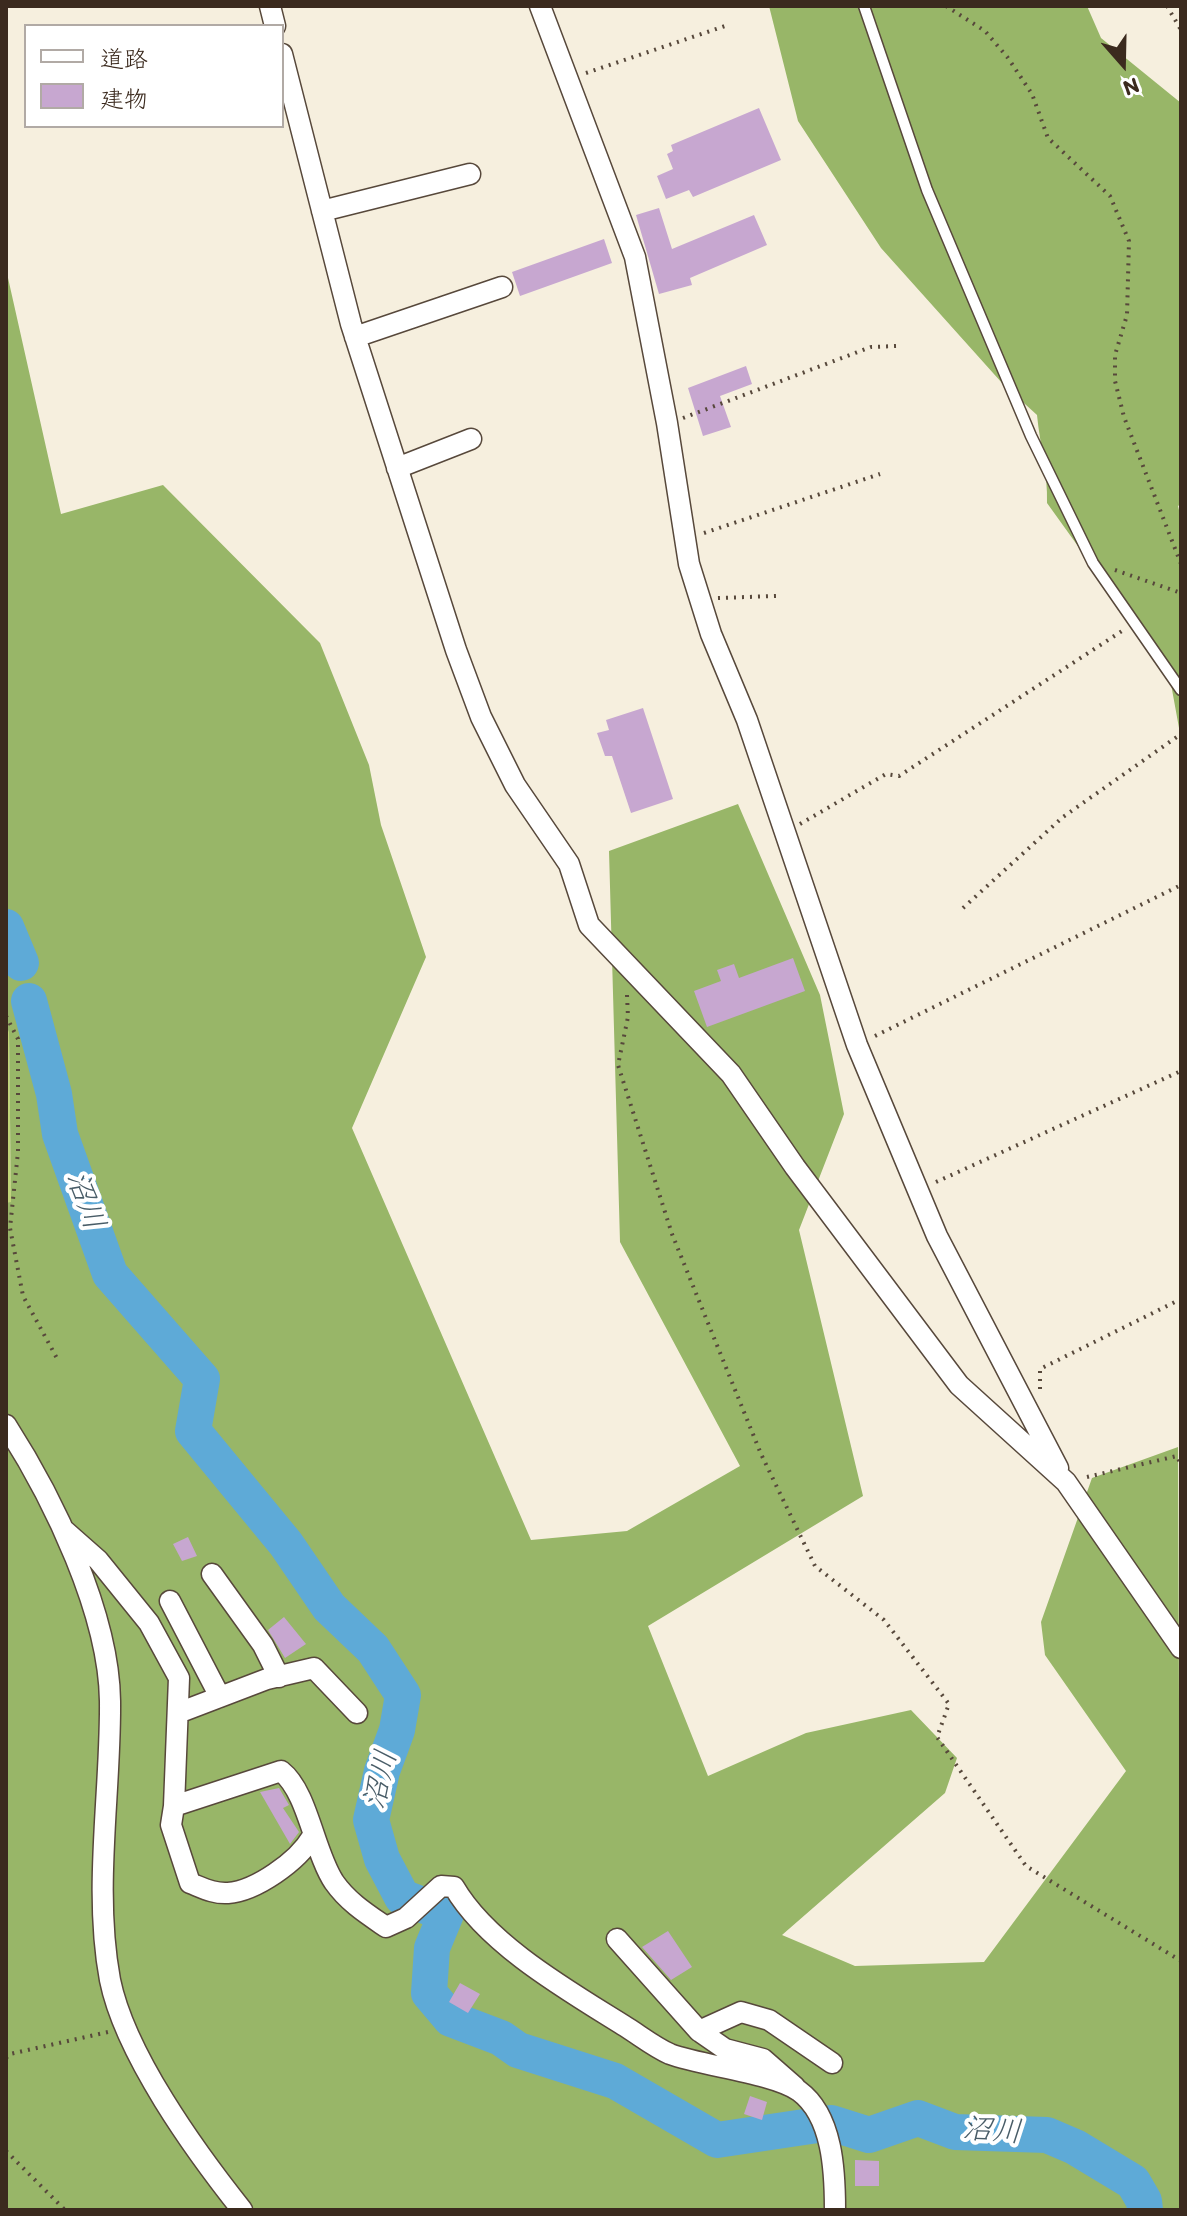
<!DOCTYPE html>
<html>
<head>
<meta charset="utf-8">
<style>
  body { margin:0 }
  #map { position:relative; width:1187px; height:2216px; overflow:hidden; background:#f6efde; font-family:Itim,"Klee One",sans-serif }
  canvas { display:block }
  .frame { position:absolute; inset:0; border:8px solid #3b2a1e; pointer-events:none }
  .legend { position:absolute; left:24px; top:24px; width:260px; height:104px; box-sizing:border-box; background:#fff; border:2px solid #b1aaa5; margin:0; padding:10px 14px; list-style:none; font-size:24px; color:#3b2a1e }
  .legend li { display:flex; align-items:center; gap:16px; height:40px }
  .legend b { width:40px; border:2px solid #b1aaa5 }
  .north { position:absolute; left:1083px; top:24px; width:80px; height:80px; -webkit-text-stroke:6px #fff; paint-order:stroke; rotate:160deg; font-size:22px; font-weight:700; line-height:32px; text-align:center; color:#3b2a1e }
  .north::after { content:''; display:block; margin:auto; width:28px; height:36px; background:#3b2a1e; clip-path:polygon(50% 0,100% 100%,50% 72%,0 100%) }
</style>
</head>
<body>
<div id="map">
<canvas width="1187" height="2216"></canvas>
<div class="frame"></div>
<ul class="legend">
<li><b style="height:10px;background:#fff"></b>道路</li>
<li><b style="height:22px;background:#c7a7d0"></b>建物</li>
</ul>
<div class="north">N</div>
</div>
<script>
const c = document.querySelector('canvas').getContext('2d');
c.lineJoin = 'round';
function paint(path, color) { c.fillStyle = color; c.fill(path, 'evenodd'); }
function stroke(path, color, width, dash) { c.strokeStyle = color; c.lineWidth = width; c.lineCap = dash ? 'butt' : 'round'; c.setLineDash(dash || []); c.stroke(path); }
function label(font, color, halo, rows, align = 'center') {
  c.font = font + ' Itim,"Klee One",sans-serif'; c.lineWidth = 8; c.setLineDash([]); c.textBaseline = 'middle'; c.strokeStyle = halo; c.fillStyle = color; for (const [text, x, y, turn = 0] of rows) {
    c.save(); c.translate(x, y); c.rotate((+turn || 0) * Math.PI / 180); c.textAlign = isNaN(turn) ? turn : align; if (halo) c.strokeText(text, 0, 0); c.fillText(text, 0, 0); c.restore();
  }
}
paint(new Path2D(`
  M6,1026L9,1031L11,1203H6Z`), '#c0d478');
paint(new Path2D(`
  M769,6H1087L1101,38L1181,103V504L1178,506L1181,518V739L1169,673L1047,503C1048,473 1040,446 1037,415L1002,383L881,248L798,121Z
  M6,269L61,514L163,485L320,643L369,765L381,825L426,957L352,1128L531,1540L627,1531L740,1466L620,1242L609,851L738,804L820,995L844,1114L799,1230L863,1496L648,1626L708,1776L806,1733L911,1710L957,1758L945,1793L782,1935L855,1966L984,1962L1126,1771L1045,1655L1041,1622L1092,1478L1178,1447L1181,2210H6V1203L11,1202L9,1032L6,1026Z`), '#98b668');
stroke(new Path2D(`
  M6,927L21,963
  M29,1001L54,1094L60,1134L110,1274L202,1379L193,1431L286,1544L329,1607L373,1649L403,1695L397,1730L382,1771L371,1820L382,1859L402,1897L446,1914L432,1948L429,1993L451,2019L501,2038L518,2050L615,2081L717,2140L831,2123L869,2135L918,2118L955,2132L1047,2135L1075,2147L1133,2182L1144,2201L1145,2210`), '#5eaad7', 36);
paint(new Path2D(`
  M759,108L781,160L693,197L689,190L666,199L657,176L673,169L667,154L673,151L671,145Z
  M659,208L672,249L754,215L767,245L690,278L692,285L659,294L636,215Z
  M604,239L612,263L520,296L512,272Z
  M746,366L752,384L720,396L731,427L703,436L688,388Z
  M643,708L673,799L631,813L612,756H605L597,733L609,730L606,720Z
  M793,958L805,991L707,1027L694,991L721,981L717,970L734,964L739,978Z
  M188,1537L197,1556L182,1561L173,1544Z
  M284,1617L306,1644L285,1658L268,1630Z
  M279,1788L289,1805L283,1808L299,1832L290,1844L260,1792Z
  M668,1931L692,1967L671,1980L642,1947Z
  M460,1983L480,1994L468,2013L449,2002Z
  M750,2096L767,2102L762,2120L744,2114Z
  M855,2160L879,2161V2186H855Z`), '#c7a7d0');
const service = new Path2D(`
  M864,6L927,190L1031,436L1093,563L1181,690`);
const minor = new Path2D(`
  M270,6L275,26
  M540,6L635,257L667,423L689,564L711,634L747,720L857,1045L937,1236L1058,1468
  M282,54L351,324L456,650L481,717L515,785L569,864L589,925L731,1074L795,1167L959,1385L1066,1482L1181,1648
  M322,211L470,174
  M355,337L502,287
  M397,468L471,439
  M6,1425C53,1498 109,1613 110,1701C111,1792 93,1889 110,1980C125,2054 195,2151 242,2210
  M64,1530L98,1560L149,1623L179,1678L174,1806L281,1771C308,1792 314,1852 334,1882C348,1902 367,1914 386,1927L406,1918L441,1886L454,1887C487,1944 567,1990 623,2025C638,2034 654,2047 670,2054C702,2066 773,2073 799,2091C833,2116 835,2172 835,2210
  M212,1574L263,1645L279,1677
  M170,1601L220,1697
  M178,1713L267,1679L314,1668L357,1713
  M174,1806L171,1825L190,1883C203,1888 214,1894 228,1893C256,1891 298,1861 312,1837
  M617,1939L699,2031L741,2012L769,2020L832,2063
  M699,2031L725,2049L763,2059L795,2087`);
stroke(service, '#57483b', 13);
stroke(minor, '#57483b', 23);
stroke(new Path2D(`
  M946,6L985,31L1008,58L1032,94L1048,138L1110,196L1129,241L1127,315L1115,355V381L1124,417L1181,564
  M1167,6L1181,30
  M586,73L728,25
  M683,418L871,347L896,346
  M704,533L880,474
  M1115,570L1181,593
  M718,598L776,596
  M800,824L886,774L899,776L1122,631
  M963,908L1063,817L1181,734
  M627,995L628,1017L618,1065L672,1234L761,1454L815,1566L884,1620L949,1704L937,1737L1026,1866L1181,1961
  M6,1016L18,1039V1152L10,1228L23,1296L59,1362
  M875,1036L1181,885
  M936,1182L1181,1071
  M1040,1389V1369L1181,1299
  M1087,1477L1177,1456L1181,1465
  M6,2058L10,2054L108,2032
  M6,2151L65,2210`), '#57483b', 4, [2, 6]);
stroke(service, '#fff', 10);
stroke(minor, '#fff', 20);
label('italic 30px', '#495d68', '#fff', [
  ["沼川",84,1201,70],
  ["沼川",382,1780,-77],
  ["沼川",992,2132,4]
]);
</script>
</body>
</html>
